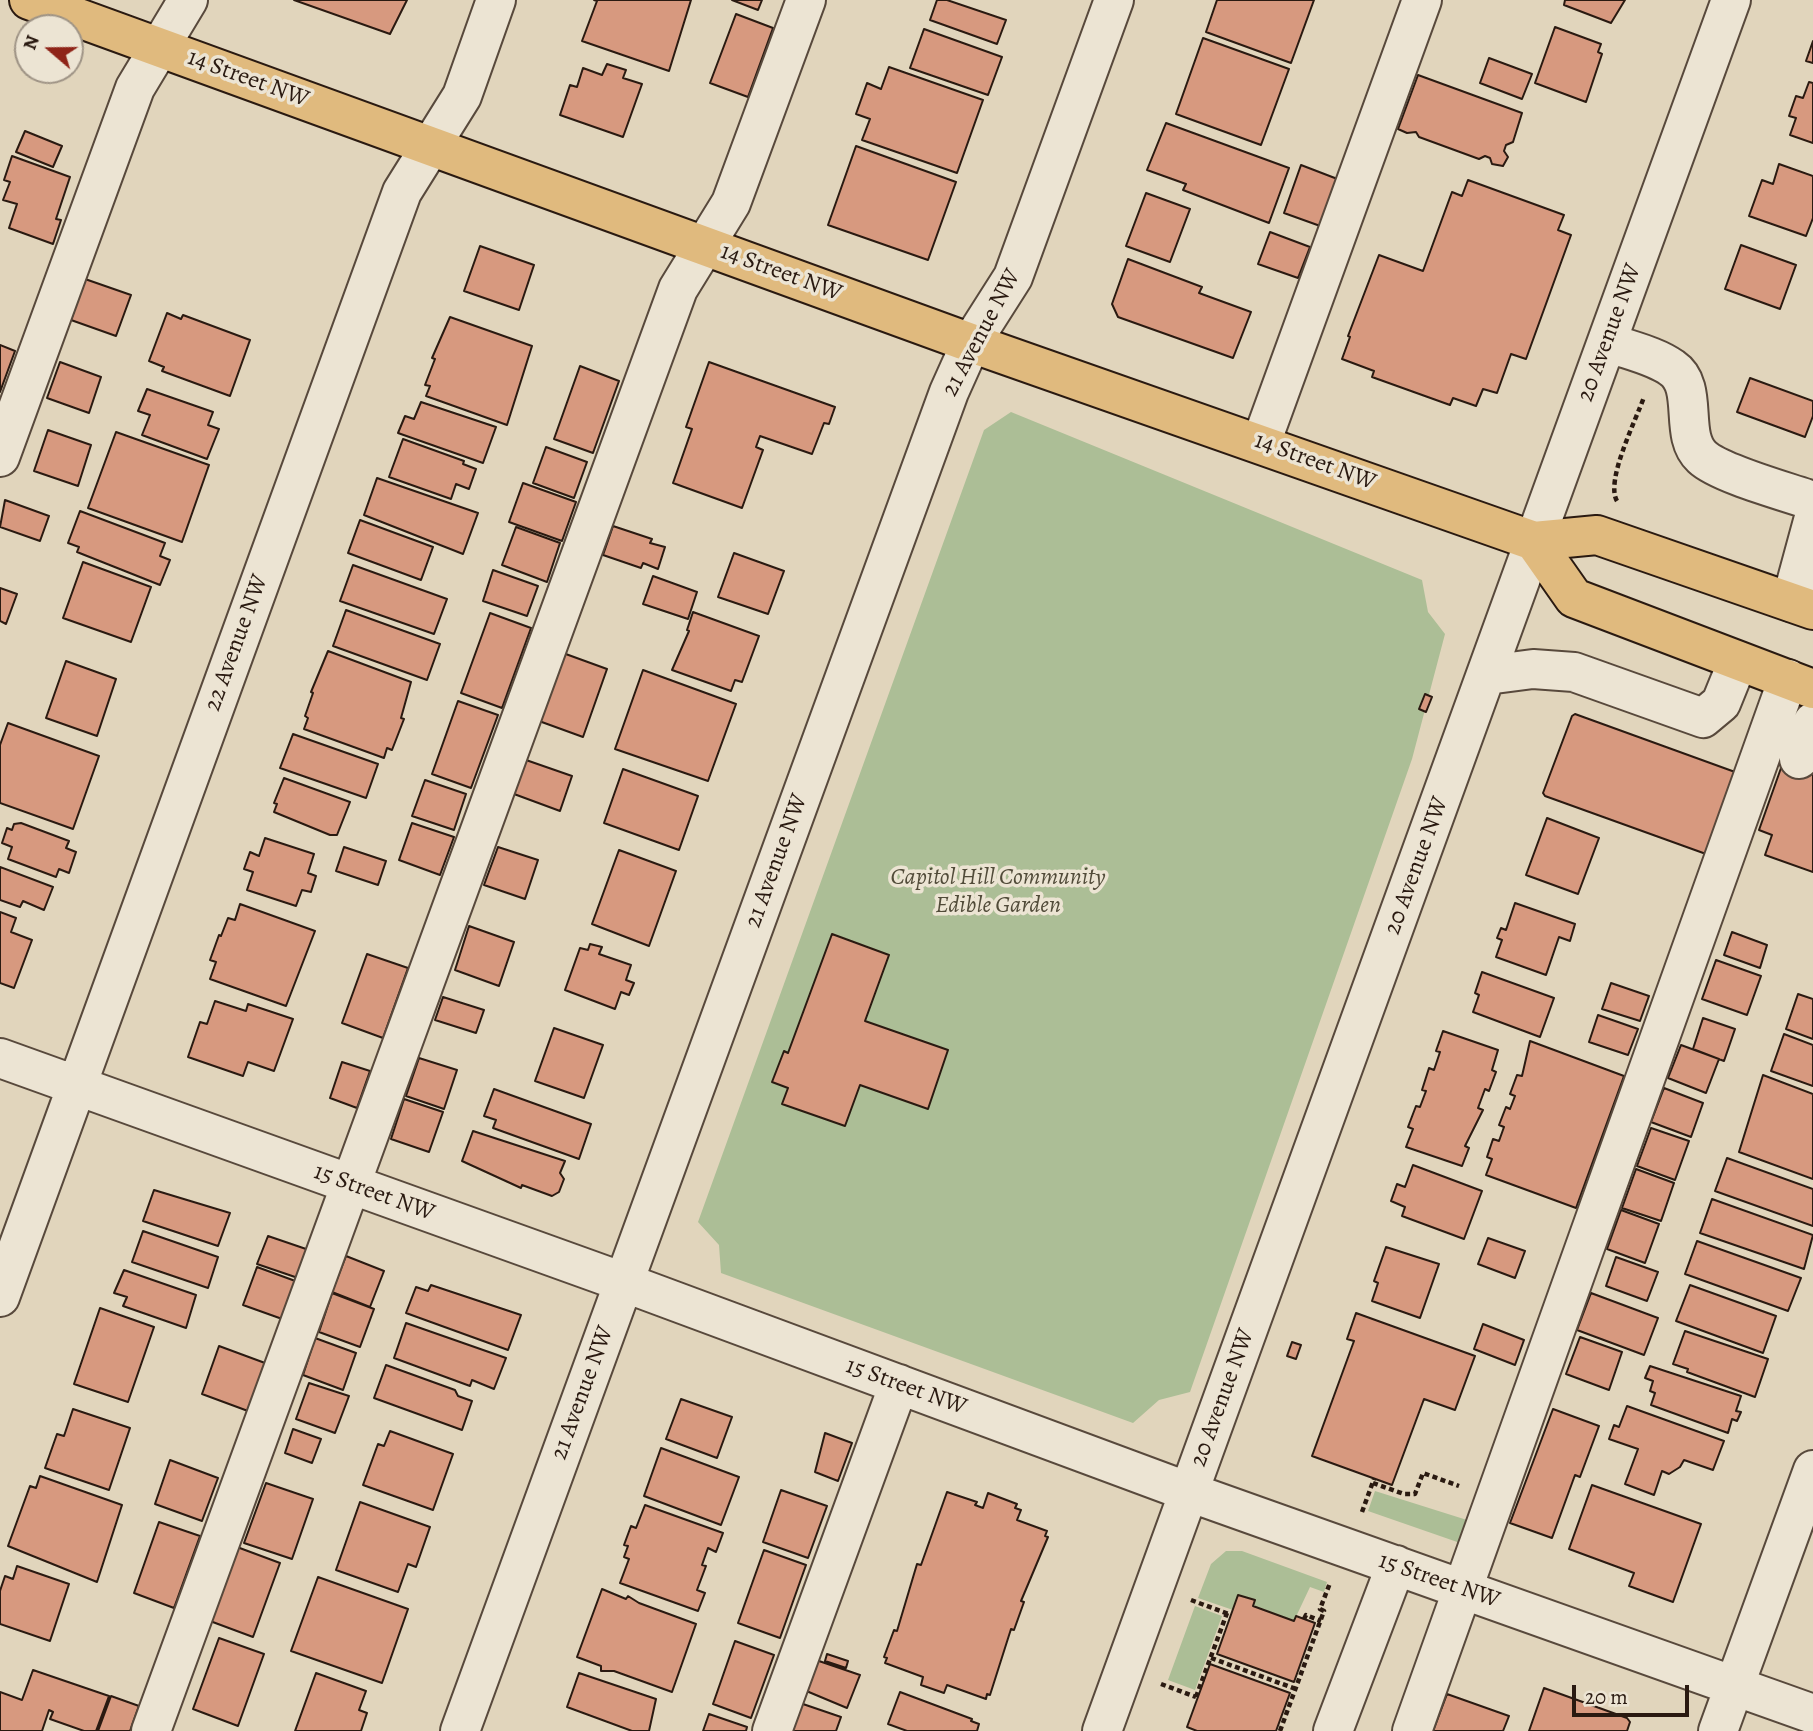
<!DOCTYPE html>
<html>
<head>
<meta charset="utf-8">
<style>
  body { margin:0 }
  #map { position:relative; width:1813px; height:1731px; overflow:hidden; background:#e1d5bc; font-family:Alegreya,serif }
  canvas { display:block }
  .north { position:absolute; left:14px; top:14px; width:70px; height:70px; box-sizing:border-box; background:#ece4d3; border:2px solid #9e9385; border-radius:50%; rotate:290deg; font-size:19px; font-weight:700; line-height:28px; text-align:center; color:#2a1a11 }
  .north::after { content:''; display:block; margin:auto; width:24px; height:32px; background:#8f2418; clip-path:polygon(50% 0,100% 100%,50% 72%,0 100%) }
  .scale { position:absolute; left:1572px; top:1685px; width:117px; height:32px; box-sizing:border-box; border:4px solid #2a1a11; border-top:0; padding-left:9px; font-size:21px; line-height:24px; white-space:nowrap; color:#2a1a11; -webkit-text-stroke:5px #ece4d3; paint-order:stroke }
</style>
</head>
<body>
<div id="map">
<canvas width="1813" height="1731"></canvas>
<div class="north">N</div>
<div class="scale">20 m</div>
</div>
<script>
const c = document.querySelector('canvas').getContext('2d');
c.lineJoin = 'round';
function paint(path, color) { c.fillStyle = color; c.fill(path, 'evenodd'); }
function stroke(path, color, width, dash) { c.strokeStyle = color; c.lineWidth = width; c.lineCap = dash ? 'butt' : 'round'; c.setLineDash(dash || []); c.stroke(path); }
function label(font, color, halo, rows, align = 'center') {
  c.font = font + ' Alegreya,serif'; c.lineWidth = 7; c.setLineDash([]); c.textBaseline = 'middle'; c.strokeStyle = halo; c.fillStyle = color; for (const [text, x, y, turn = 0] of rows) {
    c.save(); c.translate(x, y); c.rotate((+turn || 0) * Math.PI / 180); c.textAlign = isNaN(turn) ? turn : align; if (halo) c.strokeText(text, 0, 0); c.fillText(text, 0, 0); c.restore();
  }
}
paint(new Path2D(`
  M1011,412L1422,580L1428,612L1445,634L1412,759L1190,1392L1159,1400L1133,1423L721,1273L719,1245L698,1222L984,430Z
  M1375,1491L1467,1520L1463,1544L1368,1511Z
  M1226,1551H1242L1327,1582L1324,1592L1310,1587L1294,1621L1253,1606L1255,1600L1239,1595L1233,1610L1198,1598L1211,1564Z
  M1195,1606L1222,1616L1195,1690L1168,1680Z`), '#acbe96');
const building = new Path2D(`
  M294,0H407L390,34Z
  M594,0H691L669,71L582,41L597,1Z
  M732,0H762L758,10Z
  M937,0H947L1006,20L997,44L930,20Z
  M1217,0H1314L1291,63L1206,32Z
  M1565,0H1625L1611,23L1564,5Z
  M736,14L773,28L748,97L710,83Z
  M1555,27L1601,44L1598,52L1602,54L1586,102L1535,83Z
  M924,29L1002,57L988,95L910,68Z
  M1203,38L1289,69L1261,145L1176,114Z
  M1813,41V63L1806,61Z
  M1489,58L1532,74L1522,99L1480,83Z
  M607,64L626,70L623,78L642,84L623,137L560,115L570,85L577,87L583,68L602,75Z
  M889,67L983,100L957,173L862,140L870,119L856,114L867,83L881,89Z
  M1418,75L1522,113L1513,142L1506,145L1504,151L1508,157L1503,166L1492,164L1490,158L1485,156L1479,159L1419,137L1416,132L1407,133L1398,129Z
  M1809,82L1813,83V143L1790,135L1796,118L1789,116L1796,96L1803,98Z
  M1166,123L1289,168L1269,223L1183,190L1186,184L1147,170Z
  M25,131L62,146L53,167L16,152Z
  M856,146L956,182L928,260L828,225Z
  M12,156L70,177L56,219L61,220L53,244L9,228L17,204L3,200L10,182L4,180Z
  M1779,164L1813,176V218L1806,236L1749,216L1762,180L1773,184Z
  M1301,165L1340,180L1323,227L1284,213Z
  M1468,180L1564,215L1558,230L1571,235L1526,359L1511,354L1497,393L1483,389L1476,406L1453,398L1450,405L1372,377L1374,371L1342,359L1350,337L1348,336L1379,255L1423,271L1452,192L1462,196Z
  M1146,193L1190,209L1170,262L1126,246Z
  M1270,232L1310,247L1298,278L1258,264Z
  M1741,245L1796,265L1780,309L1725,289Z
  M480,246L534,265L519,310L464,291Z
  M1128,259L1202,287L1199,293L1251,312L1233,358L1118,317L1112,304Z
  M85,279L131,295L116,336L71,320Z
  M167,313L181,319L183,315L250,340L230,396L162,371L164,367L149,361Z
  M450,317L532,346L507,425L426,396L430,386L425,385L435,359L432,358Z
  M0,345L15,351L0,392Z
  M60,362L101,377L89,413L47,398Z
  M709,362L835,407L829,424L824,423L812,454L760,436L756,447L763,450L742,508L673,483L692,429L686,427Z
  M580,366L619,381L593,453L554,439Z
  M1750,378L1813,401V416L1805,437L1737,412Z
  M147,389L213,412L208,425L219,429L207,459L142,435L150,415L138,411Z
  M421,402L496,427L483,463L398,433L405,416L414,419Z
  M48,430L91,445L78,486L34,471Z
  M116,432L209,465L182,542L88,508Z
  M403,439L464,461L463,464L476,469L469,489L456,484L451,499L389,477Z
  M546,447L587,462L574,498L533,483Z
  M377,478L478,513L463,554L364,515Z
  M523,483L576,502L562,541L509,522Z
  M5,500L49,516L40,541L0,527Z
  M80,511L165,543L160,556L170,560L160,585L77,552L79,547L68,543Z
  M360,520L433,547L421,580L348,553Z
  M613,526L652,539L650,543L665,547L658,569L643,563L641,568L603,555Z
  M516,527L560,543L547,582L502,565Z
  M734,553L784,571L768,614L718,597Z
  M83,562L151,587L131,642L63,618Z
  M353,565L447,599L434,634L340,601Z
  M493,570L538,586L527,616L483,601Z
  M653,576L697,592L688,619L643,604Z
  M0,588L17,594L6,624L0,621Z
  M346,610L440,644L427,680L333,646Z
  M693,612L759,636L742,682L735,680L731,691L672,670L689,631L687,630Z
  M490,613L531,628L502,708L461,693Z
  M328,651L411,682L401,718L404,719L392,750L387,748L384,758L304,729L308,718L305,716L313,693L311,692Z
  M563,653L607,669L583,737L539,721Z
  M66,661L116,679L97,736L46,718Z
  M643,670L736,704L708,781L615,749Z
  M1425,694L1432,697L1426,712L1419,709Z
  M458,701L498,715L471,788L432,774Z
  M1575,714L1735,772L1706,854L1545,796L1543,793L1572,716Z
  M8,723L99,756L73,829L0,803V745Z
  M293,734L378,764L366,798L280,768Z
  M1786,754L1813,764V872L1765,855L1772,835L1759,830Z
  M526,760L572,776L560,811L514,794Z
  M623,769L698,796L679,850L604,823Z
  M284,778L350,802L337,835H330L274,812L277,804L274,803Z
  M425,780L466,794L454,830L412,816Z
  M1547,818L1599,838L1578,894L1526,875Z
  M21,823L69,841L66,848L76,852L69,873L59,869L56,877L8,859L12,847L2,843L7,828L12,830L14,824Z
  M412,823L454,837L440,875L399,860Z
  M265,838L314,854L308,873L316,876L311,892L302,890L296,906L247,890L253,872L244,869L250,852L259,856Z
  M344,847L386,861L378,885L336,871Z
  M498,847L538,860L525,899L484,885Z
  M619,850L676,871L649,946L592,924Z
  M0,867L53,887L44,910L23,901L20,907L0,900Z
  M1515,903L1575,924L1570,941L1559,937L1546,975L1496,957L1502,940L1497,938L1501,928L1506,930Z
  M240,904L315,931L286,1006L210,979L216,962L210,960L219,935L221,936L228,918L235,920Z
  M0,912L16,918L11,932L32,940L14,988L0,983Z
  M469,926L514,942L499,986L455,970Z
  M1732,932L1767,945L1760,968L1724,955Z
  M832,934L889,955L865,1021L948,1050L928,1109L860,1085L845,1126L782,1104L788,1088L772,1082L784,1051L788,1053Z
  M590,944L602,947L599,954L631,965L626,980L634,983L629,995L621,992L615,1009L565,990L580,948L588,950Z
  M367,954L408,968L383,1038L342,1023Z
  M1716,960L1761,976L1747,1015L1702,999Z
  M1482,972L1554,998L1540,1037L1473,1012L1479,995L1475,993Z
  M1611,983L1649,996L1640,1021L1602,1009Z
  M1798,994L1813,999V1039L1786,1029Z
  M443,997L484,1010L476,1033L435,1020Z
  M215,1001L246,1011L248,1004L293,1019L274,1071L248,1062L243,1076L188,1057L200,1022L207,1024Z
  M1598,1015L1638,1029L1628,1055L1589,1042Z
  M1703,1018L1735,1029L1724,1061L1693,1049Z
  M554,1028L603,1045L584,1098L535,1081Z
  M1443,1031L1498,1050L1492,1070L1496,1072L1489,1091L1485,1089L1478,1108L1483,1110L1465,1146L1469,1148L1462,1166L1406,1147L1413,1129L1408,1127L1416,1106L1420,1107L1426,1091L1422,1090L1429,1068L1434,1070L1440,1052L1436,1051Z
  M1784,1034L1813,1045V1086L1771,1071Z
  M1530,1041L1624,1076L1576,1208L1486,1175L1492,1159L1487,1157L1493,1139L1499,1141L1504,1127L1499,1125L1506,1107L1510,1109L1515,1096L1510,1094L1517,1075L1522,1076Z
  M1681,1045L1719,1059L1706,1093L1668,1078Z
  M419,1058L457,1070L444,1109L406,1096Z
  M342,1062L370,1071L357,1108L330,1098Z
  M1763,1075L1813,1094V1179L1739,1152Z
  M1664,1088L1703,1103L1691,1137L1651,1122Z
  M494,1089L591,1124L579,1159L493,1128L496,1120L484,1116Z
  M404,1099L443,1112L429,1152L391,1139Z
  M1651,1128L1689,1141L1675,1180L1637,1166Z
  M473,1131L565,1161L560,1173L564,1179L559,1192L552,1196L522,1185L521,1188L462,1161Z
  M1727,1158L1813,1189V1226L1715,1191Z
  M1413,1165L1482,1191L1464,1239L1402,1216L1405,1207L1391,1201L1397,1184L1405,1187Z
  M1636,1169L1674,1183L1661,1221L1622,1208Z
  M154,1190L230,1213L218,1246L143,1221Z
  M1712,1199L1813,1235L1804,1269L1700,1233Z
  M1621,1210L1659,1224L1645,1263L1607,1249Z
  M143,1231L218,1257L208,1288L132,1262Z
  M268,1236L309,1250L298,1278L257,1264Z
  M1488,1238L1525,1251L1515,1278L1478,1264Z
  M1697,1241L1801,1278L1788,1311L1685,1274Z
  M1386,1247L1439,1264L1420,1318L1372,1301L1378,1283L1374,1281Z
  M346,1256L384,1271L370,1307L332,1292Z
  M1616,1257L1658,1272L1647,1301L1606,1286Z
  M257,1267L298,1282L285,1320L243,1305Z
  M124,1270L196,1295L186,1328L123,1306L127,1297L114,1293Z
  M431,1285L521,1315L508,1350L406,1313L416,1287L428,1291Z
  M1690,1285L1776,1316L1763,1353L1676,1321Z
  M332,1293L374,1309L360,1347L319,1332Z
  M1591,1293L1658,1318L1644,1355L1577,1330Z
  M100,1308L154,1327L128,1402L74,1384Z
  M1356,1313L1475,1356L1455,1410L1424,1399L1392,1485L1312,1456L1354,1341L1347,1339Z
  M406,1323L506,1358L494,1389L472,1380L470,1386L394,1358Z
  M1483,1324L1524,1340L1515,1365L1474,1349Z
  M1685,1331L1768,1359L1755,1397L1687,1372L1688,1369L1673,1364Z
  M1580,1337L1622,1352L1609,1390L1566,1374Z
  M315,1338L356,1353L343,1390L303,1375Z
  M1292,1342L1301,1345L1296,1359L1287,1356Z
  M219,1346L265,1363L248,1411L202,1394Z
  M386,1365L455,1390L458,1396L472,1401L462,1430L374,1398Z
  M1650,1366L1741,1396L1736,1411L1741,1412L1737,1421L1732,1419L1728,1433L1651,1405L1655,1393L1650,1391L1653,1381L1645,1378Z
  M309,1383L349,1396L335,1433L296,1419Z
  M681,1399L732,1417L717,1458L666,1439Z
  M1627,1406L1724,1441L1713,1470L1684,1460L1680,1467L1669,1474L1662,1471L1654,1495L1625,1484L1638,1449L1609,1439L1614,1425L1619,1427Z
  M73,1409L130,1428L109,1490L45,1468L57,1434L64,1436Z
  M1553,1409L1599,1426L1580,1477L1575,1475L1552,1538L1510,1523Z
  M293,1429L321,1439L312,1463L285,1453Z
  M390,1431L453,1454L433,1510L363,1485L378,1444L384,1446Z
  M825,1433L852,1443L838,1481L815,1472Z
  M661,1448L739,1477L721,1525L644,1496Z
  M170,1460L218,1478L202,1521L155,1504Z
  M40,1476L122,1505L97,1582L8,1546L30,1486L36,1488Z
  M266,1483L313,1499L292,1559L244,1543Z
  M1592,1485L1701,1524L1673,1602L1629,1586L1634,1573L1569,1549Z
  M781,1490L827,1506L808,1558L763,1542Z
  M947,1492L977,1502L975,1505L983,1508L988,1493L1017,1504L1015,1508L1021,1510L1017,1520L1047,1531L1045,1536L1048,1537L1021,1601L1024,1602L1014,1630L1011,1629L990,1695L987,1694L986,1699L947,1685L944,1693L921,1685L923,1677L885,1663L887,1658L884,1657L894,1630L897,1631L917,1564L921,1565Z
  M360,1502L430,1527L416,1567L408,1564L398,1592L336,1570Z
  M645,1505L723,1533L716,1552L708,1548L702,1565L706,1566L697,1590L705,1593L698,1611L620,1583L629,1559L624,1557L628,1546L624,1545L631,1526L636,1528Z
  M159,1522L200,1536L174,1608L134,1593Z
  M237,1547L280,1563L253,1637L210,1621Z
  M764,1550L806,1565L780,1638L738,1623Z
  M17,1566L69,1584L50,1641L0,1624V1591L5,1576L13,1579Z
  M318,1577L408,1609L382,1683L291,1651Z
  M602,1589L626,1599L628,1596L639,1603L696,1624L672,1692L614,1671H601V1666L577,1657Z
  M1238,1595L1255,1600L1253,1606L1294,1621L1296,1616L1315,1623L1294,1682L1217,1654Z
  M219,1638L264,1654L238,1726L193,1709Z
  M735,1641L774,1655L751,1718L713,1704Z
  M827,1654L848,1661L846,1668L825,1661Z
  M816,1660L860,1675L847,1708L804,1690Z
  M1210,1664L1290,1693L1276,1731H1197L1187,1727Z
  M33,1670L109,1696L96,1731H84L50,1719L53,1712L49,1710L42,1731H0V1692L22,1700Z
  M316,1673L366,1691L359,1710L367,1713L361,1731H295Z
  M579,1673L656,1699L649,1731H632L567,1707Z
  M1544,1688L1627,1718L1630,1722L1627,1731H1529Z
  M900,1692L972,1719L971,1721L979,1724L977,1731H907L888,1724Z
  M1447,1694L1509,1716L1503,1731H1433Z
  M111,1696L139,1706L130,1731H98Z
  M800,1703L841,1717L836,1731H790Z
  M709,1714L747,1727L746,1731H703Z`);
paint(building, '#d7997f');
stroke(building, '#2a1a11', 2);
const minor = new Path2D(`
  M1607,342C1627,350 1654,355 1672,368C1700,387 1678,435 1702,457C1720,474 1788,492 1813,501
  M1261,443L1422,0
  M0,457L135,88L188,0
  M1791,602L1813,521
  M1487,675L1533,669L1574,672L1703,718L1721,703L1738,661
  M1799,759L1813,722
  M0,1058L623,1282L1189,1492L1813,1714
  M0,1297L402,192L462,96L496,0
  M151,1731L678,289L731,203L806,0
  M460,1731L949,392L971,343L1013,277L1114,0
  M772,1731L899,1384
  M1102,1731L1731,0
  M1333,1731L1396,1565
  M1412,1731L1788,679
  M1718,1731L1813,1470`);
const major = new Path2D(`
  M29,0L971,343L1534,541L1597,535L1813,610
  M1534,541L1574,598L1813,689`);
stroke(minor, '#58493c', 42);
stroke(major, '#2a1a11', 42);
stroke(new Path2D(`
  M1617,501C1605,481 1636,420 1644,397
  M1373,1483L1404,1494H1415L1423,1473L1459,1486
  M1362,1512L1374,1479
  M1191,1600L1231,1615
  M1304,1619L1306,1615L1321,1621
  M1211,1658L1296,1689
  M1161,1684L1196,1697
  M1196,1697L1227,1613
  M1280,1731L1324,1611L1320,1609L1330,1583`), '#2a1a11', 4.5, [5, 3.5]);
stroke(minor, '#ece4d3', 38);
stroke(major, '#e0ba7e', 38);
label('24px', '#2a1a11', '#ece4d3', [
  ["14 Street NW",248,79,20],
  ["14 Street NW",781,273,20],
  ["21 Avenue NW",982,333,-62],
  ["20 Avenue NW",1610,333,-70],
  ["14 Street NW",1315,462,20],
  ["22 Avenue NW",237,643,-70],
  ["21 Avenue NW",777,861,-70],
  ["20 Avenue NW",1417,866,-70],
  ["15 Street NW",374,1193,20],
  ["15 Street NW",906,1387,20],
  ["21 Avenue NW",583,1393,-70],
  ["20 Avenue NW",1223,1398,-70],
  ["15 Street NW",1439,1581,19]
]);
label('italic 24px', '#514b39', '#ece4d3', [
  ["Capitol Hill Community",998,878],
  ["Edible Garden",998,906]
]);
</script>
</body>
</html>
